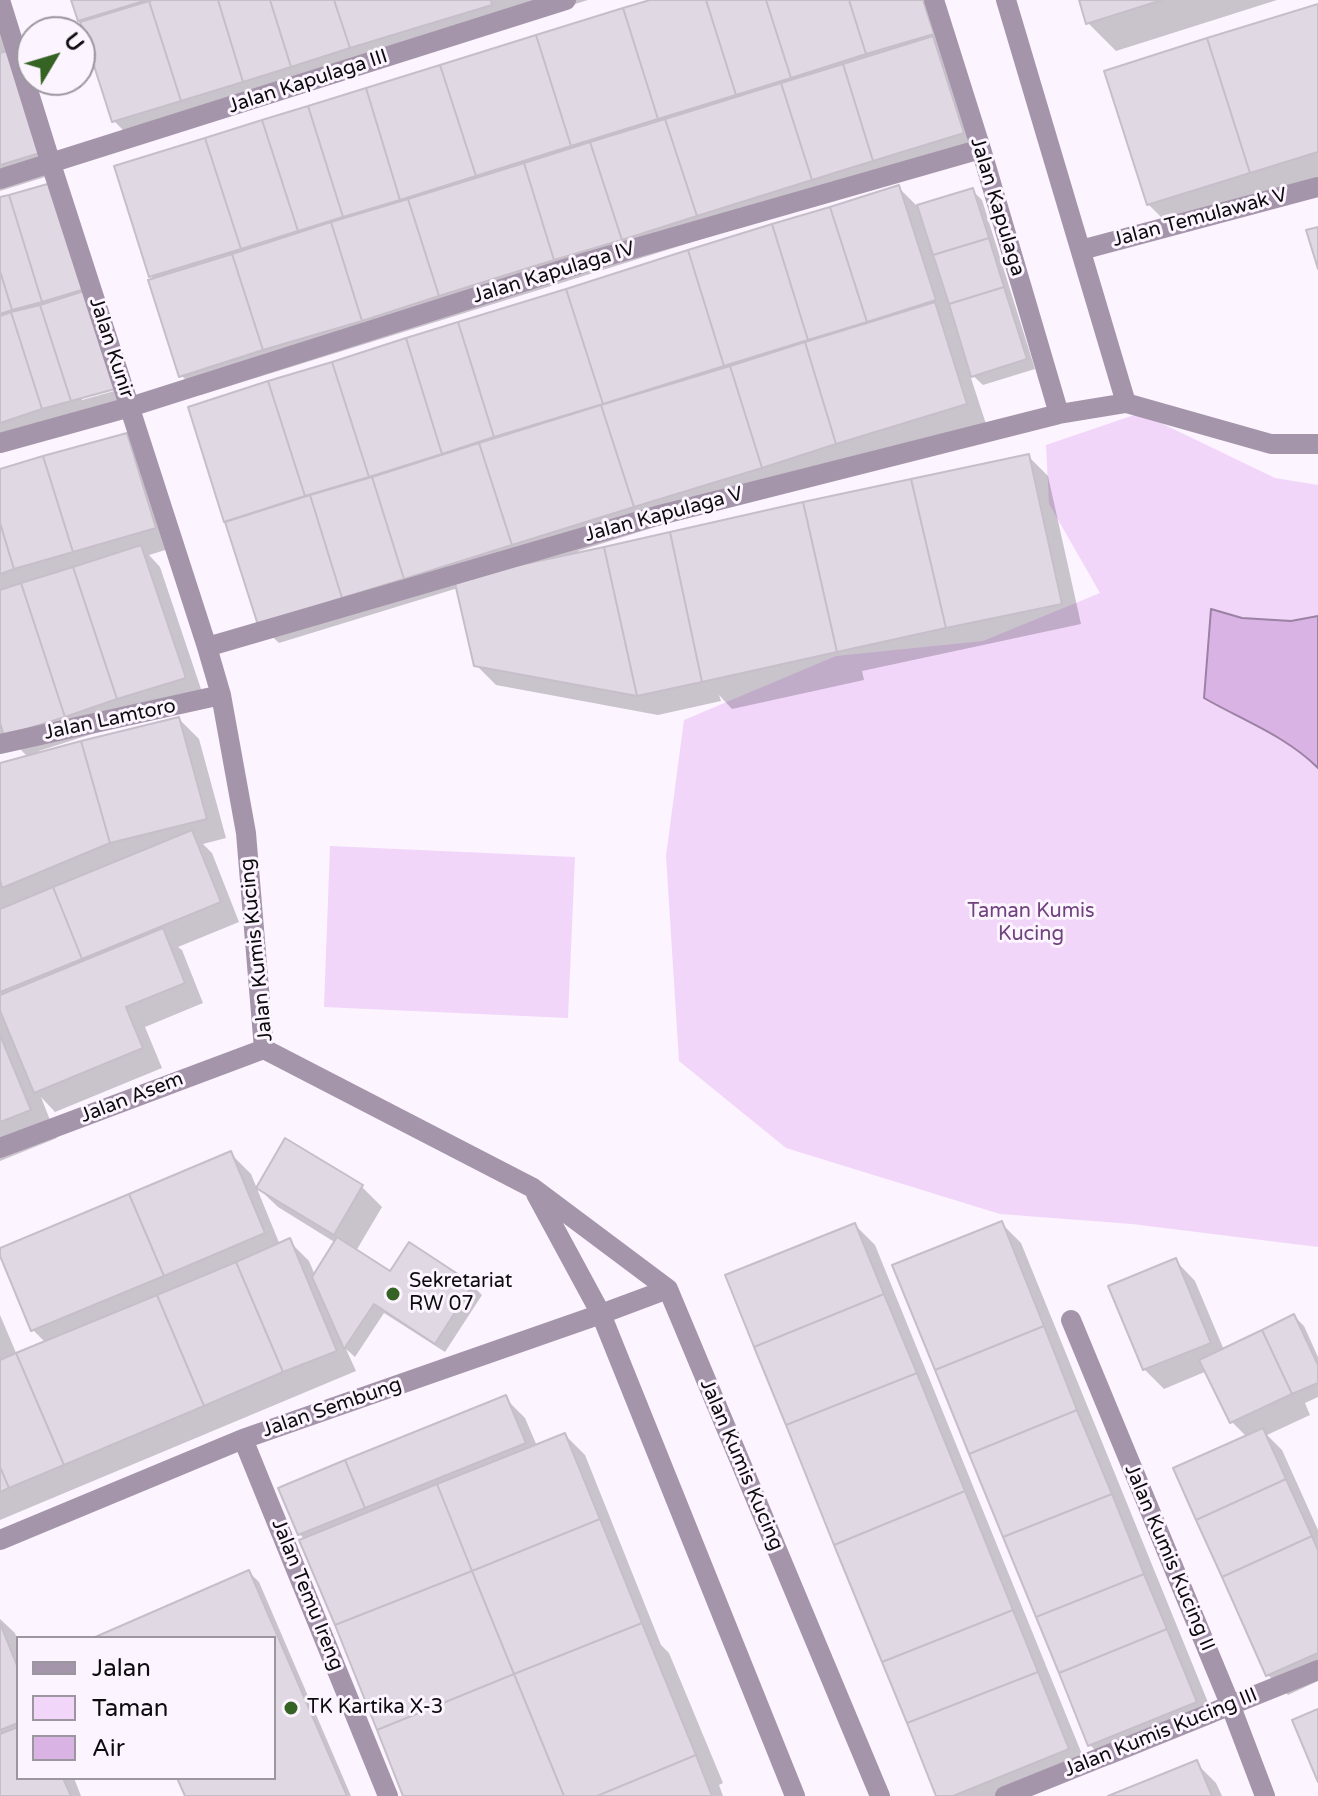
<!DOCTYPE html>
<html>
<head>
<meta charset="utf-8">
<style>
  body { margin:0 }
  #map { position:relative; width:1318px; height:1796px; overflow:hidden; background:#fcf4ff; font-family:"Varela Round",sans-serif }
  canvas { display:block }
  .legend { position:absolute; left:16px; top:1636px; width:260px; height:144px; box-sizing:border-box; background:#fcf4ff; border:2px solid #9c979f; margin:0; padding:10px 14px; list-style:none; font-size:24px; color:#0d0b0e }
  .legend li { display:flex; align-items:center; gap:16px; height:40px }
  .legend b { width:40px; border:2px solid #9c979f }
  .north { position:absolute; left:16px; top:16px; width:80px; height:80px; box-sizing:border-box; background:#fcf4ff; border:2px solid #9c979f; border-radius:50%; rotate:52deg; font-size:22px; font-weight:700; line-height:32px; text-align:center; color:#0d0b0e }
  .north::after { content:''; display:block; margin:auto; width:28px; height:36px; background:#356323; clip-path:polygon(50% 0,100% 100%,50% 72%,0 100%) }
</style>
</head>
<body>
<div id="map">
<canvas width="1318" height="1796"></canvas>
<ul class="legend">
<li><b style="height:10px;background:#a595aa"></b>Jalan</li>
<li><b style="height:22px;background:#f1d6fa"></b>Taman</li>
<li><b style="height:22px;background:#d8b3e3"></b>Air</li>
</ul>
<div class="north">U</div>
</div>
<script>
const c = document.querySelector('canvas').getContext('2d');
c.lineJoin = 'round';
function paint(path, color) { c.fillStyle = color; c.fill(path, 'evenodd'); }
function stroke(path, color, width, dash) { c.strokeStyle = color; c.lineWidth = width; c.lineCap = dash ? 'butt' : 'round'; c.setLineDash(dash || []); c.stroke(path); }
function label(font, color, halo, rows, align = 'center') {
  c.font = font + ' "Varela Round",sans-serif'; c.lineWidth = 6; c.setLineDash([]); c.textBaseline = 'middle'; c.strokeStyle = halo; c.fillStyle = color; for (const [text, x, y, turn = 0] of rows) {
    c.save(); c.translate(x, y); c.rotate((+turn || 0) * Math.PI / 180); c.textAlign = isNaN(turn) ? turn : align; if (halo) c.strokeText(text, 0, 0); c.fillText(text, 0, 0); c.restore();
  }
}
paint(new Path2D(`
  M1140,413L1275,478L1318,485V1247L1132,1224L1000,1214L786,1148L679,1061L666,856L684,720L836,656L983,641L1100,593L1049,504L1046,445Z
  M330,846L575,857L568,1018L324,1007Z`), '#f1d6fa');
const water = new Path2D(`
  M1211,609L1242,618L1291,621L1318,616V768C1286,736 1242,720 1204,698Z`);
paint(water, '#d8b3e3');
stroke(water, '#9b81a3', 2);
paint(new Path2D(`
  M0,0L58,173L0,191Z
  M73,0H588L134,141L114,121Z
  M654,0H935L982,152L201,395L181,375L155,280L151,276Z
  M1081,0H1277L1116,51L1088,23Z
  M1318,6V188L1168,224L1148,204Z
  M50,185L134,408L0,448V199ZM7,302L19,314H13L4,305ZM124,384L125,388L82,400V396Z
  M898,187L918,207L972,190L982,200L1035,369L983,385L969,372L986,424L578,551L579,554L1028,456L1048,476L1081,624L862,671L864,680L732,709L719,695L721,701L658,715L496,685L476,665L458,588L279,643L259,624L190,408Z
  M126,435L146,455L175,547L149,555L160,567L204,698L39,751L40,754L179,719L199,739L226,838L203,844L212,853L239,922L178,947L182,950L203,1003L145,1027L162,1068L55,1112L41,1097L57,1138L0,1161V765L28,757L4,733L0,748V471Z
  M285,1141L362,1187L382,1207L356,1251L391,1274L472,1285L482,1295L445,1352L384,1313L355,1357L346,1349L356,1371L0,1520V1315L17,1355L46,1343L33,1330L0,1250L231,1154L251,1174L280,1245L289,1241L309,1261L315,1275L336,1243L278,1207L258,1188Z
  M1001,1223L1021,1243L1216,1722L1110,1765L1090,1745Z
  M855,1225L875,1245L1088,1769L1021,1796H939Z
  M1176,1261L1195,1281L1224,1350L1294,1316L1304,1326L1318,1357V1397L1305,1403L1310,1415L1267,1435L1282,1450L1318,1530V1681L1288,1695L1268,1675L1247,1437L1232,1422L1207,1371L1164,1389L1144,1369Z
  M505,1398L525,1418L537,1446L565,1435L585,1455L661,1645L669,1653L723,1783L719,1785L723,1796H406L306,1540L299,1534Z
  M249,1572L259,1582L351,1796H187L179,1778H274V1638H98Z
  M0,1619L15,1633L18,1642V1778H74L81,1796H0Z
  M1196,1763L1216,1783L1222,1796H1114Z`), '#0003');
const building = new Path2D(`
  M71,0H147L78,21Z
  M153,0H218L243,82L181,101L149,1Z
  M218,0H270L291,67L243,82Z
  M270,0H334L350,48L291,67Z
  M334,0H491L492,5L350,48Z
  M650,0H706L736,95L658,119L623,8Z
  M706,0H766L791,78L736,95Z
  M766,0H849L866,54L791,78Z
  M849,0H923L934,34L866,54Z
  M1079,0H1162L1086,24Z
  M149,1L181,101L112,122L80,22Z
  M1318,4V152L1250,173L1207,38Z
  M623,8L658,119L571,146L536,35Z
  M536,35L571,146L476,176L440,65Z
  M933,36L964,133L873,161L843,64Z
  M1207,38L1250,173L1147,205L1104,71Z
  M7,51L40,153L0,165V53Z
  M843,64L873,161L812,180L781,83Z
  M440,65L476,176L400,200L366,88Z
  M781,83L812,180L697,216L665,119Z
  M366,88L400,200L343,217L308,106Z
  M308,106L343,217L298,231L262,120Z
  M665,119L697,216L622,240L590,142Z
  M262,120L298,231L241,249L205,138Z
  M205,138L241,249L149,277L114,166Z
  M590,142L622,240L554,260L524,163Z
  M524,163L554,260L439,296L408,199Z
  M51,183L85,289L42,302L9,195Z
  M899,185L936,300L867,322L830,207Z
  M973,188L989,238L933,255L917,205Z
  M9,195L42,302L12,310L0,271V197Z
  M408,199L439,296L362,321L331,222Z
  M830,207L867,322L808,340L772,224Z
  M331,222L362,321L263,350L232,254Z
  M772,224L808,340L724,366L688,250Z
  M1318,227V269L1306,230Z
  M989,238L1004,287L949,304L933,255Z
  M688,250L724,366L603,404L566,289Z
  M232,254L263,350L179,377L148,280Z
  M0,271L12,310L0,314Z
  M1004,287L1027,359L971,377L949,304Z
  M566,289L603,404L494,437L458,322Z
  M84,291L115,389L71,401L40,305Z
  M935,302L967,404L836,444L805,342Z
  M40,305L71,401L42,409L11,312Z
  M11,312L42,409L0,423V316Z
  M458,322L494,437L442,454L406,338Z
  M406,338L442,454L369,477L332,362Z
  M805,342L836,444L762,468L730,366Z
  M332,362L369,477L305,496L268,381Z
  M730,366L762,468L634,507L601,405Z
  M268,381L305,496L224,522L188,407Z
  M601,405L634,507L512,545L479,443Z
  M127,433L156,528L73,552L43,456Z
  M479,443L512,545L404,579L372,477Z
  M1029,454L1062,604L946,628L911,479Z
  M43,456L73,552L14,569L0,523V469Z
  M372,477L404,579L342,598L310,495Z
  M911,479L946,628L837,652L803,502Z
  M310,495L342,598L258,625L225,522Z
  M803,502L837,652L702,682L670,532Z
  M0,523L14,569L0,574Z
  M670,532L702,682L637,696L604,547Z
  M141,545L186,678L117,699L73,567Z
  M604,547L637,696L474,666L454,579Z
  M73,567L117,699L65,717L21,583Z
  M21,583L65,717L4,736L0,723V590Z
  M179,717L207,819L110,843L81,741Z
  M81,741L110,843L2,888L0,880V763Z
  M192,830L221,902L82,959L53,887Z
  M53,887L82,959L0,992V909Z
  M163,928L185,983L126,1007L143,1048L34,1093L0,1011V995Z
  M0,1035L31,1110L0,1122Z
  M285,1138L363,1185L334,1235L256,1188Z
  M231,1151L265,1233L164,1276L129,1194Z
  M129,1194L164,1276L31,1331L0,1256V1248Z
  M1002,1221L1044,1326L935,1370L892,1265Z
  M855,1223L884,1294L754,1347L725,1275Z
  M337,1237L390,1271L409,1242L473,1284L435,1344L374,1304L344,1349L312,1277Z
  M290,1238L337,1351L283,1372L236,1262Z
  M1176,1258L1211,1343L1143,1370L1108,1286Z
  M236,1262L283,1372L204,1406L157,1295Z
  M884,1294L917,1373L786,1425L754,1347Z
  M157,1295L204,1406L64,1465L16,1353Z
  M1294,1314L1318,1365V1383L1292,1394L1262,1330Z
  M1044,1326L1077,1410L969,1454L935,1370Z
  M1262,1330L1292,1394L1230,1423L1199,1360Z
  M16,1353L64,1465L9,1488L0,1467V1360Z
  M917,1373L965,1491L834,1545L786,1425Z
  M506,1395L526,1443L365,1508L345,1460Z
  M1077,1410L1112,1494L1003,1537L969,1454Z
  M1263,1428L1286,1479L1196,1520L1173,1468Z
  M565,1433L600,1519L472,1571L437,1484Z
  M345,1460L365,1508L298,1535L278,1488Z
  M0,1467L9,1488L0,1492Z
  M1286,1479L1312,1536L1222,1577L1196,1520Z
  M437,1484L472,1571L335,1625L299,1540Z
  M965,1491L1013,1610L882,1662L834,1545Z
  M1112,1494L1144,1574L1036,1617L1003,1537Z
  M600,1519L642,1623L514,1674L472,1571Z
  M1312,1536L1318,1550V1653L1266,1676L1222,1577Z
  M249,1570L347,1796H185L177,1778H274V1638H93Z
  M472,1571L514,1674L377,1730L335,1625Z
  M1144,1574L1167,1629L1059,1673L1036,1617Z
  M1013,1610L1038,1672L907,1723L882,1662Z
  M0,1623L18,1668V1723L0,1730Z
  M642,1623L696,1755L597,1796H564L514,1674Z
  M1167,1629L1197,1702L1088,1746L1059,1673Z
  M1038,1672L1069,1749L953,1796H936L907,1723Z
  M514,1674L564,1796H403L377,1730Z
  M1318,1709V1782L1292,1720Z
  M18,1727V1778H63L71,1796H0V1734Z
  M696,1755L712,1796H597Z
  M1197,1760L1212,1796H1108Z`);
paint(building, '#e0d8e3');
stroke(building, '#c6bec9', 2);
stroke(new Path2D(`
  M0,0L51,164L207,647L221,695L246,833L264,1049
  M934,0L981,149L1059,414
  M1006,0L1126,403
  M0,179L566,0
  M1081,250L1318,187
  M0,443L130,407L583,263L981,149
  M207,647L656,516L1059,414L1126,403L1271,444H1318
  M0,744L221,695
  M264,1049L533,1188L668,1289L880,1796
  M0,1148L264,1049
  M536,1194L601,1314L795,1796
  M1071,1320L1230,1704L1265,1796
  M243,1439L388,1796
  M0,1540L243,1439L601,1314L668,1289
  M1005,1796L1318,1670`), '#a595aa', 20);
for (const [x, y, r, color] of [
  [393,1294,8,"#356323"],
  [291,1708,8,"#356323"]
]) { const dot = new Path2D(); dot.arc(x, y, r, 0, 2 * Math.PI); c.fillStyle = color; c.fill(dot); stroke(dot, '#fcf4ff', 3); }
label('20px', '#0d0b0e', '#fcf4ff', [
  ["Jalan Kapulaga III",308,82,-18],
  ["Jalan Kapulaga",997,207,73],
  ["Jalan Temulawak V",1200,218,-15],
  ["Jalan Kapulaga IV",554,273,-17],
  ["Jalan Kunir",111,348,72],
  ["Jalan Kapulaga V",664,515,-15],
  ["Jalan Lamtoro",110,720,-12],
  ["Jalan Kumis Kucing",257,950,-96],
  ["Jalan Asem",132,1098,-21],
  ["Jalan Sembung",332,1408,-19],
  ["Jalan Kumis Kucing",741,1465,67],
  ["Jalan Kumis Kucing II",1169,1558,67],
  ["Jalan Temu Ireng",307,1595,68],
  ["Jalan Kumis Kucing III",1161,1733,-22]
]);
label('20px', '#70427e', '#fcf4ff', [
  ["Taman Kumis",1031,912],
  ["Kucing",1031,935]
]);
label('20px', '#0d0b0e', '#fcf4ff', [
  ["Sekretariat",409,1282],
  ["RW 07",409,1305],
  ["TK Kartika X-3",307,1708]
], 'left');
</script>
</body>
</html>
